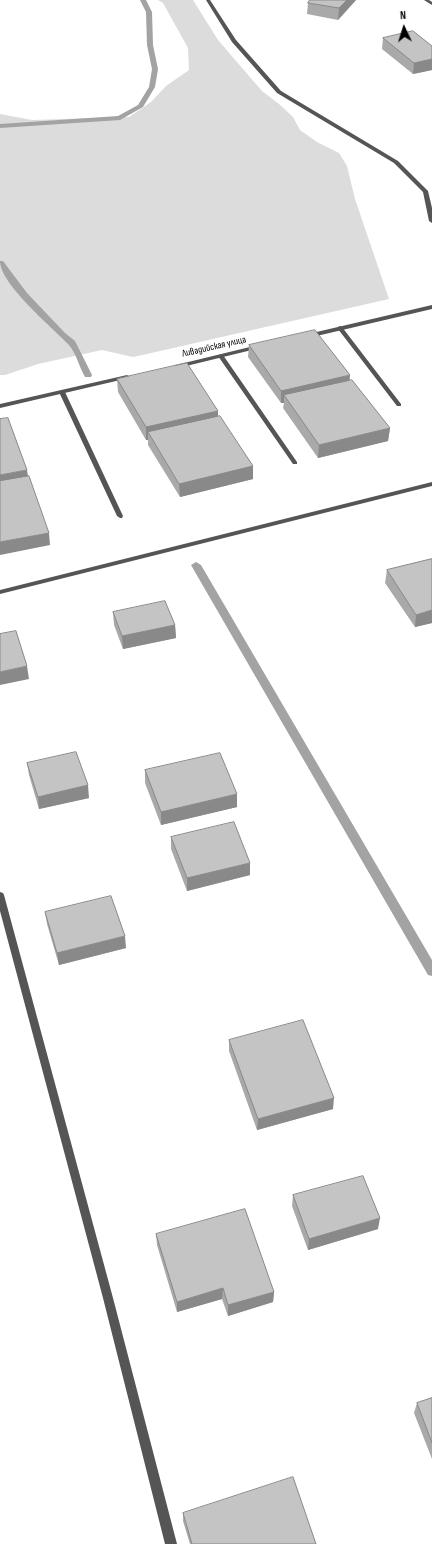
<!DOCTYPE html>
<html>
<head>
<meta charset="utf-8">
<style>
  body { margin:0 }
  #map { position:relative; width:432px; height:1544px; overflow:hidden; background:#fff; font-family:"Sofia Sans Condensed",sans-serif }
  canvas { display:block }
  .north { position:absolute; left:384px; top:8px; width:40px; height:40px; -webkit-text-stroke:3px #fff; paint-order:stroke; rotate:356deg; font-size:11px; font-weight:700; line-height:16px; text-align:center; color:#000 }
  .north::after { content:''; display:block; margin:auto; width:14px; height:18px; background:#000; clip-path:polygon(50% 0,100% 100%,50% 72%,0 100%) }
</style>
</head>
<body>
<div id="map">
<canvas width="432" height="1544"></canvas>
<div class="north">N</div>
</div>
<script>
const c = document.querySelector('canvas').getContext('2d');
c.lineJoin = 'round';
function paint(path, color) { c.fillStyle = color; c.fill(path, 'evenodd'); }
function stroke(path, color, width, dash) { c.strokeStyle = color; c.lineWidth = width; c.lineCap = dash ? 'butt' : 'round'; c.setLineDash(dash || []); c.stroke(path); }
function label(font, color, halo, rows, align = 'center') {
  c.font = font + ' "Sofia Sans Condensed",sans-serif'; c.lineWidth = 4; c.setLineDash([]); c.textBaseline = 'middle'; c.strokeStyle = halo; c.fillStyle = color; for (const [text, x, y, turn = 0] of rows) {
    c.save(); c.translate(x, y); c.rotate((+turn || 0) * Math.PI / 180); c.textAlign = isNaN(turn) ? turn : align; if (halo) c.strokeText(text, 0, 0); c.fillText(text, 0, 0); c.restore();
  }
}
paint(new Path2D(`
  M158,0H193L218,40L262,91L279,104L293,117L300,130L317,142L339,153L347,166L355,199L389,299L138,356L133,357L102,350L38,364L5,375H0V114L32,120L129,117L151,102L166,86L189,70L188,48L163,3Z`), '#dcdcdc');
paint(new Path2D(`
  M140,0H146L152,12L153,45L158,69L155,87L143,107L120,120L0,128V124L118,116L138,105L149,87L152,69L147,45L146,12Z
  M0,261H3L27,293L65,333L75,341L92,375L91,377H85C79,367 76,352 68,344C51,326 0,284 0,261Z
  M196,562L201,565L432,960V976L428,975L191,565Z`), '#a3a3a3');
paint(new Path2D(`
  M340,326L342,327L401,404V406H397L338,329V327Z
  M221,354L223,355L297,462V464H293L218,356Z
  M62,390L65,392L123,516L122,518H120L117,516L59,392Z`), '#555');
paint(new Path2D(`
  M206,0H210L236,40L281,91L398,161L428,191L432,208V223L429,221L423,192L394,163L277,93L232,42Z
  M424,0H429L432,2V5Z
  M432,305V309L308,338L305,336L308,334Z
  M258,345L261,347L260,348L178,368L175,366L176,365Z
  M127,375L130,377L129,378L0,408V404Z
  M432,482V486L0,594V590Z
  M0,892L3,893L4,895L113,1298L177,1544H165L103,1298L0,911Z`), '#555');
paint(new Path2D(`
  M310,0H356L338,20L307,14L308,3Z
  M383,38L432,46V70L413,74L382,49Z
  M249,345L350,380L390,428L388,441L318,458L283,408L284,403H281L248,357Z
  M117,379L218,411V416L253,466V479L180,497L148,445V440H146L118,392Z
  M432,559V623L415,627L385,583L387,570Z
  M113,612L175,625L176,638L123,649L114,625Z
  M27,763L89,798L39,809L29,775Z
  M145,770L237,807L161,825L145,783Z
  M171,837L250,863V875L187,891L171,849Z
  M45,912L126,948L59,965L47,924Z
  M229,1040L333,1109L257,1130L229,1051Z
  M293,1195L378,1229L308,1250L292,1206Z
  M156,1234L274,1292L273,1302L228,1316L222,1299L177,1312L157,1245Z
  M432,1398V1459L414,1413L417,1403Z
  M183,1513L316,1544H190L183,1521Z`), '#a9a9a9');
paint(new Path2D(`
  M347,0H356L338,20L339,8Z
  M432,59V70L413,74L414,63Z
  M350,375L349,388L284,395V403H281V391Z
  M218,411V424L148,432V440H146V427Z
  M390,428L388,441L318,458L319,445Z
  M253,466V479L180,497L179,484Z
  M27,470L29,483L0,488V475Z
  M49,533L50,545L0,555V542Z
  M432,610V623L415,627L416,615Z
  M175,625L176,638L123,649L122,636Z
  M27,666L29,679L0,685V672Z
  M88,785L89,798L39,809L38,797Z
  M237,794V807L161,825V812Z
  M250,863V875L187,891V878Z
  M125,936L126,948L59,965L57,953Z
  M334,1098L333,1109L257,1130L258,1119Z
  M380,1218L378,1229L308,1250L309,1239Z
  M223,1288L222,1299L177,1312V1302Z
  M274,1292L273,1302L228,1316V1305Z`), '#898989');
const building = new Path2D(`
  M310,0H347L339,8L308,3Z
  M413,31L432,46V59L414,63L383,38Z
  M315,330L350,375L281,391L249,345Z
  M187,363L218,411L146,427L117,379Z
  M352,380L390,428L319,445L284,395Z
  M220,416L253,466L179,484L148,432Z
  M8,418L27,470L0,475V419Z
  M29,476L49,533L0,542V481Z
  M432,559V610L416,615L387,570Z
  M165,601L175,625L122,636L113,612Z
  M16,631L27,666L0,672V634Z
  M76,752L88,785L38,797L27,763Z
  M220,753L237,794L161,812L145,770Z
  M234,822L250,863L187,878L171,837Z
  M111,896L125,936L57,953L45,912Z
  M303,1020L334,1098L258,1119L229,1040Z
  M363,1176L380,1218L309,1239L293,1195Z
  M245,1209L274,1292L228,1305L223,1288L177,1302L156,1234Z
  M432,1398V1443L417,1403Z
  M293,1477L316,1544H192L183,1513Z`);
paint(building, '#c4c4c4');
stroke(building, '#898989', 1);
label('10px', '#000', '#fff', [
  ["Ливадийская улица",214,347,-13]
]);
</script>
</body>
</html>
